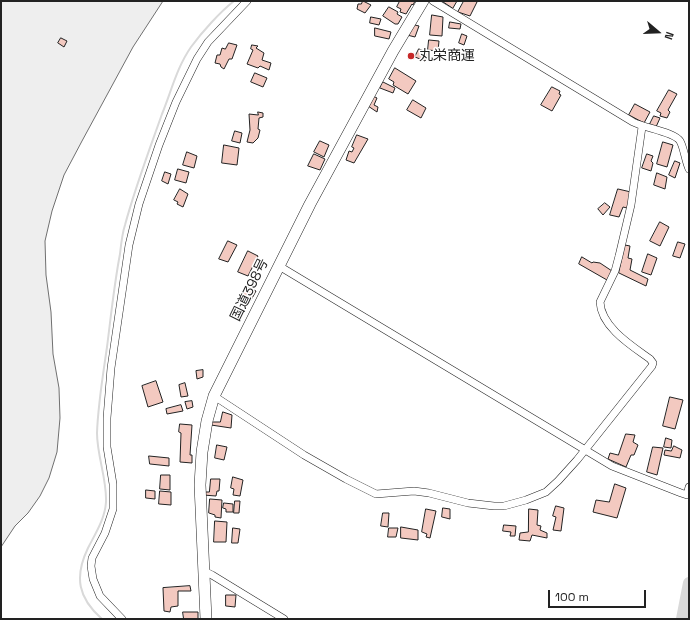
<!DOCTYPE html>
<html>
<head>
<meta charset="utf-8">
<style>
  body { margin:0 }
  #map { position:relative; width:690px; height:620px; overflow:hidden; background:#fff; font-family:"Space Grotesk",sans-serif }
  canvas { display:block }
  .frame { position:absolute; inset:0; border:2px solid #222; pointer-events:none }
  .north { position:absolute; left:638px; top:12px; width:40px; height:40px; -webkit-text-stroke:3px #fff; paint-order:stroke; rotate:109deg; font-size:11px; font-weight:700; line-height:16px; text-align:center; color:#222 }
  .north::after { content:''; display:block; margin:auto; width:14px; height:18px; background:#222; clip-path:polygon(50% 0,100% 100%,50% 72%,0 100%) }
  .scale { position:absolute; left:548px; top:590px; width:98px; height:18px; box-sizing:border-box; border:2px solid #222; border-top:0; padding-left:5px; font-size:12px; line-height:14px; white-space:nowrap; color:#222; -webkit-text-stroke:3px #fff; paint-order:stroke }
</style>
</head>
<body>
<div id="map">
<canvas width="690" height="620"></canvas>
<div class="frame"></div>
<div class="north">N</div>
<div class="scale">100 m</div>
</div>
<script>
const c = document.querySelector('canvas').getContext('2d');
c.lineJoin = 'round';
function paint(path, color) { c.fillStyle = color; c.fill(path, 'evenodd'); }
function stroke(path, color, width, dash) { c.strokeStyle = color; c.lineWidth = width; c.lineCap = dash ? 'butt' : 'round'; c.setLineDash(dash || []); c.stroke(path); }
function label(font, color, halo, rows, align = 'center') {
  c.font = font + ' "Space Grotesk","Noto Sans JP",sans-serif'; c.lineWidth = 3; c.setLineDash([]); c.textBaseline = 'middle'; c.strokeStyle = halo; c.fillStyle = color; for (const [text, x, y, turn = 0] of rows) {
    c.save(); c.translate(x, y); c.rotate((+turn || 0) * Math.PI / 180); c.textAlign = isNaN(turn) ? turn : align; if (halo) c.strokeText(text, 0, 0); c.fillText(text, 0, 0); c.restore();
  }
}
const green = new Path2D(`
  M1,1H163L133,47L82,141L64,175L52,211L45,241L46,275L51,312L53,354L59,388L60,418L57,452L49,478L40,496L28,513L15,526L1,547Z`);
paint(green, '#eee');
stroke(green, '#6f6f6f', 1);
stroke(new Path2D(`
  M102,619C78,598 74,577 88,548C95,534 105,519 106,502C107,479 97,456 97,433C98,404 103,375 107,347C111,316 114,285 120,254C121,245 122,234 125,225C135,188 149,151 162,114C171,92 177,67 191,47C202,32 220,12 234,1`), '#d9d9d9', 2);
stroke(new Path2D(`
  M682,619L689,583`), '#d9d9d9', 12);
const building = new Path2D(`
  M363,1L371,5L365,13L357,9L358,4H361Z
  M400,1H415L413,5L412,4L406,14L400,12L401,9L397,7Z
  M442,1H457L453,8Z
  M464,1H475L477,2L470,16L458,12Z
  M389,7L398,12L397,14L402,17L398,24H395L383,16Z
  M432,15L443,17L442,36L430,35Z
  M371,17L381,19L379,25L370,23Z
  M450,22L461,24L460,29L449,28Z
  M411,24L419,26L415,37L407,35Z
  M375,28L391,32L389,39L375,36Z
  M462,34L467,36L464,45L459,43Z
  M61,38L67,41L64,47L58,43Z
  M429,40L439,41L438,51L428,50Z
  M229,43L237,45L232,59H229L224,69L221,67L220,64L215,63L217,55H220L222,48L225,49Z
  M252,45L258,46L256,48L264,53L262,60L271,63L269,70L260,66L258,68L247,64L253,50L251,49Z
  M419,49L429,53L425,61L415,57Z
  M395,68L416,81L408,94L393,85L394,82L389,79Z
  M255,73L267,78L263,87L251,82Z
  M383,82L395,88L393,93L380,88Z
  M552,87L560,91L559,94L561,95L552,111L541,105Z
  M669,90L677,94L668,110L670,112L667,118L660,116L661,113L657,111Z
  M373,96L377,98L374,105L378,107L377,112L368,106Z
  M413,100L426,108L421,118L407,110Z
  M635,104L650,112L644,123L629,115Z
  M258,112L263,113V117L259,118L258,129L260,130L258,138L253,143L247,142L250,130L249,114L258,115Z
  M654,116L660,118L656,127L650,124Z
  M235,131L242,133L240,143L232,141Z
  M357,135L368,139L354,163L346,160L349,151L352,152L354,148L352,147Z
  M320,141L329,145L324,157L314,152Z
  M663,142L673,145L667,167L657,164Z
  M224,145L239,148L237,165L222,163Z
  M187,152L197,156L194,168L183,165Z
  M314,154L325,159L320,170L308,166Z
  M647,154L653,156L651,161L653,163L651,171L642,168Z
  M675,161L680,163L675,178L669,175Z
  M178,169L189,172L186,183L175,180Z
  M165,172L171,174L168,184L162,181Z
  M657,173L667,177L665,189L654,185Z
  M180,189L188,194L183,207L177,204L178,202L174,200Z
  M618,189L631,192L627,208L623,207L619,217L610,215Z
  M605,203L610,207L603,215L598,209Z
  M660,222L669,227L660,246L650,241Z
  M228,241L237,245L228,262L219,259Z
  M678,242L685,244L680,258L673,256Z
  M625,245L630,246L628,258L632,259L630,270L648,279L646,286L619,273Z
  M248,251L258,256L248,276L238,272Z
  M648,254L657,258L651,275L642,272Z
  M582,257L592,263L593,262L600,263L612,271L607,280L579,264Z
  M247,287L256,291L249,304L240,299Z
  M203,370V377L197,379L196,371Z
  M156,381L163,402L148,407L142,386Z
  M185,383L188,396L181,397L179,385Z
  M670,397L683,400L675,429L663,426Z
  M192,401L193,407L187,409L185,402Z
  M181,405L183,411L167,414L166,409Z
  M223,412L232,415L231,428L211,425L212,422H220Z
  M180,424L192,425L190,455H192V463L180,462L181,433L179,432Z
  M626,434L635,435L633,442L638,445L634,455H631L626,467L608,459L610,453L618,455Z
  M666,438L672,440L671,448L664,447Z
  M217,445L227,447L224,460L215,458Z
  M674,446L682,450L680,458L664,455L665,450L671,451Z
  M653,447L663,448L657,475L647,472Z
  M149,456L169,458V466L150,464Z
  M161,475H170V490L160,489Z
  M233,477L243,480L240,496L233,495L234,489L231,488Z
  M211,479H220L219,491H217L216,496L203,495L204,492H209Z
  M615,484L626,488L617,518L593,512L596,500L609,502Z
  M146,490L155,491V499L146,498Z
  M160,491L171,492V505L159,504Z
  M210,499L222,500L221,518L215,517V515L209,513Z
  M235,501H240L239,513H234Z
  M224,503L233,504V512H226V509L223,508Z
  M556,506L564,508L561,531L553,530L556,517L553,516Z
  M443,508L450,509V519L442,517Z
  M426,509L436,511L430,538L426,537L427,534L422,532Z
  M529,509L538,510L537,525L541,526L540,530L547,533V538L532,535L530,541L519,540L520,533L528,532Z
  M383,513H389L388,527L381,526Z
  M215,521L227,522L226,542H214Z
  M504,525L516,526L515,536H510L511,532L503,531Z
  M401,527L418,530V540L401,538Z
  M233,528L240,529L238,543H232Z
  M389,528H398L396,537H388Z
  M190,586L191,591H178V606L171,607L170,612L164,611L163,588Z
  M226,595H236L235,607L226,606Z
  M183,612H198V619H184Z`);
paint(building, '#f3c9c0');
stroke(building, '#222', 1);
const minor = new Path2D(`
  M433,1L633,122C644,128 675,132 680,141C684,148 685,160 689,169
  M279,266L612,466L681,493L687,495L689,487
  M214,396L304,455L346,479L376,494L414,491L429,493L468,503L494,506H504L526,500L546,492L558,481L577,460L652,366L653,363L650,359C632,346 601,327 600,302L615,271L619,256L631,205L642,127
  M204,571L212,575L284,619
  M122,619L100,596L93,579L91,566L92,558L105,533L113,509V484L107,447V418L111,368L129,245L139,204L159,145L176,102L197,59L208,42L247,1`);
const highway = new Path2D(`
  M206,619L200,485L202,452L207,421L214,396L310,204L393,51L423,1`);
stroke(minor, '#222', 8);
stroke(highway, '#222', 12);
stroke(minor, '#fff', 7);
stroke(highway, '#fff', 11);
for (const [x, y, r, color] of [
  [411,56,4,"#c62828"]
]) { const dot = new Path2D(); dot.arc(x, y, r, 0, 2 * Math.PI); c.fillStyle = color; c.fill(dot); stroke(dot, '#fff', 1.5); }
label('14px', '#222', '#fff', [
  ["丸栄商運",419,56]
], 'left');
label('14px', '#222', '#fff', [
  ["国道398号",250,290,-64]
]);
</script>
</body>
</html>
